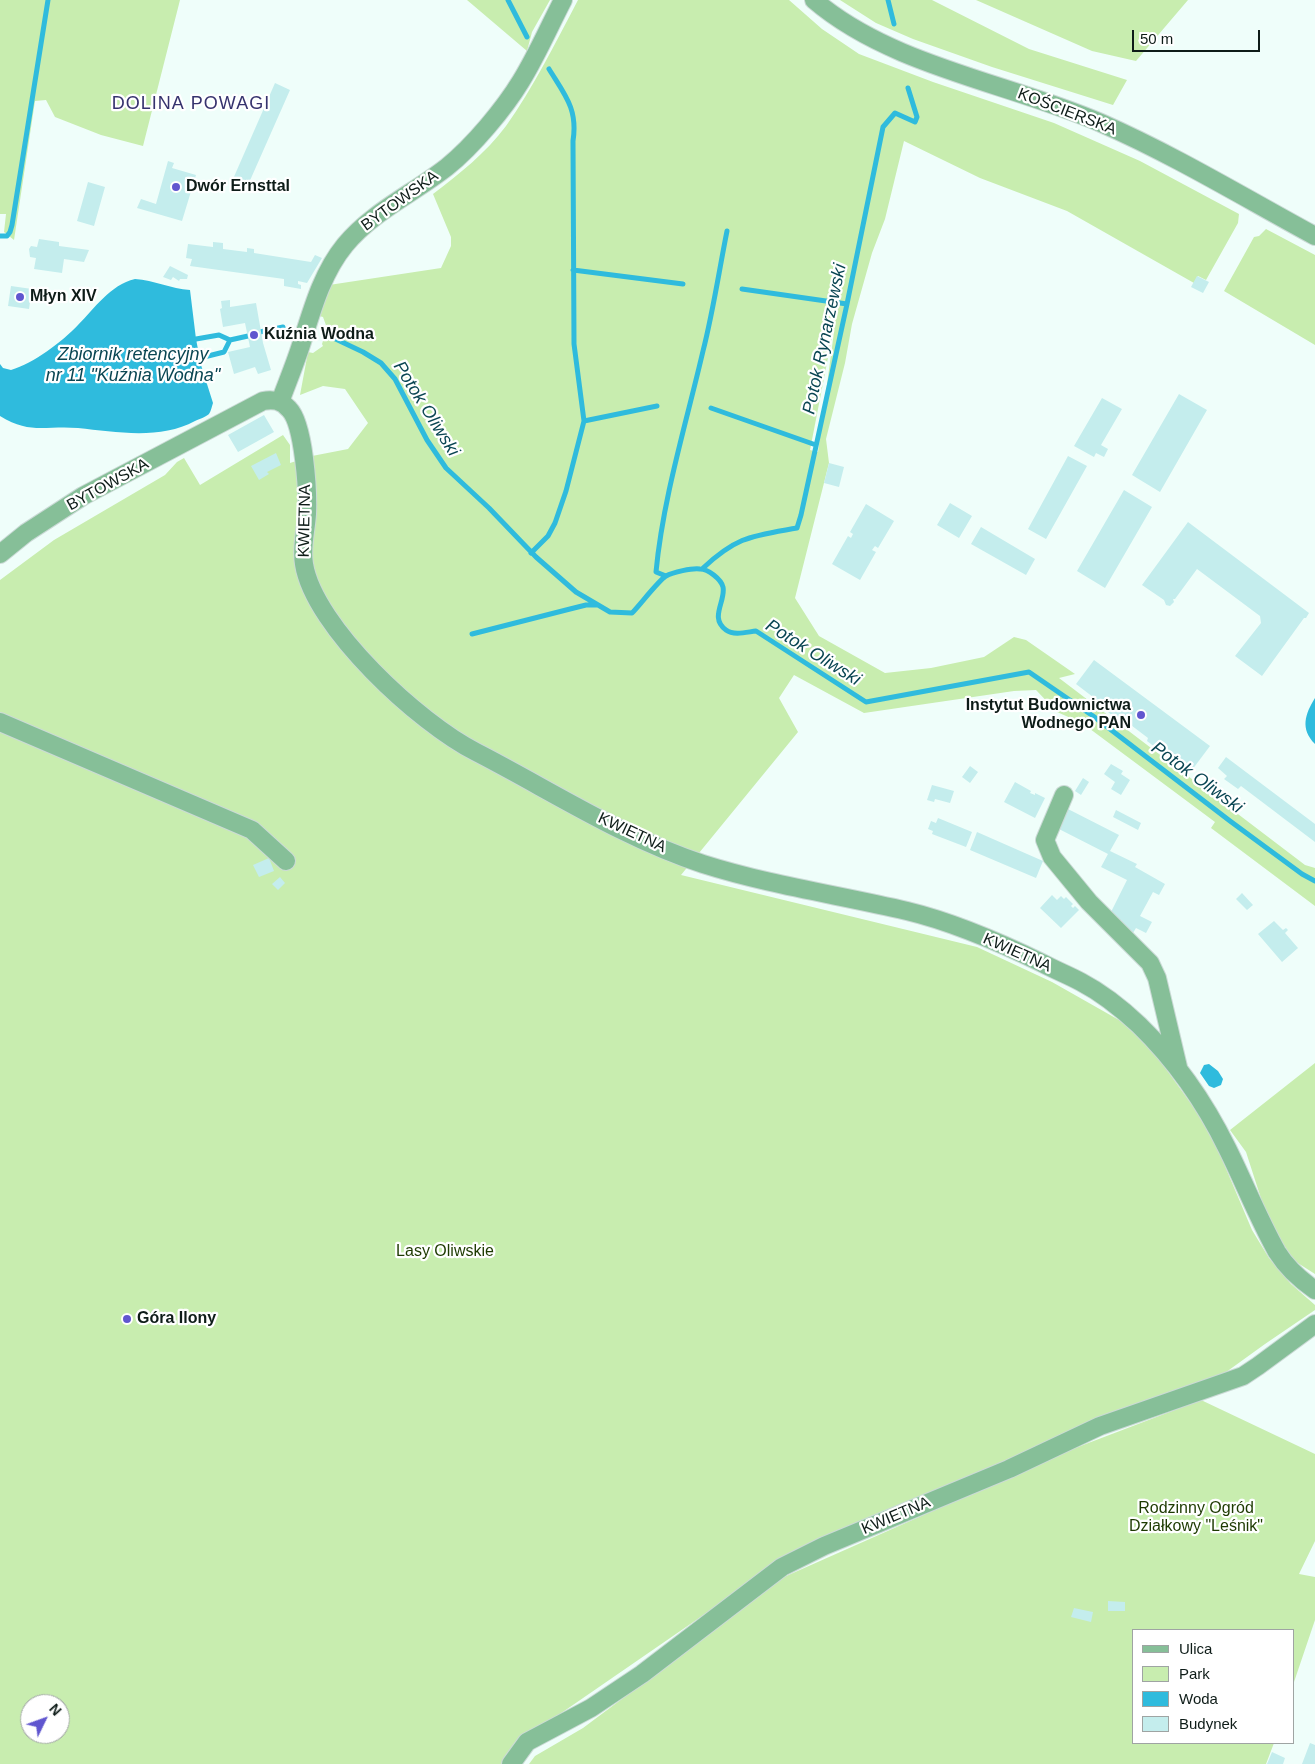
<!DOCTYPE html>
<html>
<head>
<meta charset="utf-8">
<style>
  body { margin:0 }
  #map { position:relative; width:1315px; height:1764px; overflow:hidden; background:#effefa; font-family:Helvetica,sans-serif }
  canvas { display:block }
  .legend { position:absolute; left:1132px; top:1629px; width:162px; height:115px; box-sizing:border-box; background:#fff; border:1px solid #9fa4a3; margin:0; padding:6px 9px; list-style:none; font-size:15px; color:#0e1c18 }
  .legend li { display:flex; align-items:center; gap:10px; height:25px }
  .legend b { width:25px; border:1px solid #9fa4a3 }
  .north { position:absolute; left:20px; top:1694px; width:50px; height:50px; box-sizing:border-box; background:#fff; border:1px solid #9fa4a3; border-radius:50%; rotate:48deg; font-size:14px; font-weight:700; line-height:20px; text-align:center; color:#0e1c18 }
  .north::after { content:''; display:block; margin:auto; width:18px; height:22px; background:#6056cf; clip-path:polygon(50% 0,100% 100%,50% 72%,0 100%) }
  .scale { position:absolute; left:1132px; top:30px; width:128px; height:22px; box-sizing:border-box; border:2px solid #0e1c18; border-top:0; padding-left:6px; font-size:15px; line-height:18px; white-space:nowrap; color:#0e1c18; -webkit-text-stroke:4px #fff; paint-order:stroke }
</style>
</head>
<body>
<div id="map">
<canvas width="1315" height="1764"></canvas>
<ul class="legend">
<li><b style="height:6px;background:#86bf98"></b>Ulica</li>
<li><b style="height:14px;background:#c8edaf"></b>Park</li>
<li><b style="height:14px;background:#2fbbdd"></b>Woda</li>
<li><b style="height:14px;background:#c4eded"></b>Budynek</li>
</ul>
<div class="north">N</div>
<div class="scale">50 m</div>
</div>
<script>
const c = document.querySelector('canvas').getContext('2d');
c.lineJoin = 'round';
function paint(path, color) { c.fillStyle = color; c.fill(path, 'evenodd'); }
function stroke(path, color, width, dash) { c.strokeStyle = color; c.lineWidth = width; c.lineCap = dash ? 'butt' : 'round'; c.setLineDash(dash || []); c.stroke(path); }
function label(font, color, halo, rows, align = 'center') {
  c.font = font + ' Helvetica,sans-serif'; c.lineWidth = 4.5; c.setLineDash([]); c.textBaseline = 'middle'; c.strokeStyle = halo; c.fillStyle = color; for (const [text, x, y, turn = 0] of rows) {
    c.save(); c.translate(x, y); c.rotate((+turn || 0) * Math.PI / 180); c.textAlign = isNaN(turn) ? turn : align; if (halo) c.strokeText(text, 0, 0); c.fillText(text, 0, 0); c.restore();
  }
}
paint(new Path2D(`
  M0,0H180L143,146L101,135L55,117L46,100L35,101L14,240L4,232L6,214H0Z
  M467,0H550L532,32L527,51Z
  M578,0H789L822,29L859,54L933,82L1054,123L1140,161L1239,214L1238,223L1206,280L1198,276L1194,283L1067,211L980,178L904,141L885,219L872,253L852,324L845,363L826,439L829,463L795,598L819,636L885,673L931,668L984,657L1014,637L1026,640L1075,674L1059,678L1305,865L1315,868V906L1211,828L1215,822L1082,723L1057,712L1036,690L1014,691L864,713L794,675L779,698L798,732L681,875L977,947L1052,982L1119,1020L1151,1048L1197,1112L1219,1152L1252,1230L1269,1258L1291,1284L1315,1305V1310L1265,1344L1211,1383L1030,1450L805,1545L541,1727L514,1764H0V580L54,540L165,475L177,462L184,458L200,485L283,435L290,445V463L312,456L348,449L368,423L345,389L323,386L300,395L308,352L313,353L323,346L322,344L327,328L323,317L319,316L329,285L441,268L451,246V237L433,194C459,174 486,153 506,126C533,88 556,42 578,0ZM833,332H834L818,452L810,450ZM30,1704H60V1734H30Z
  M840,0H932L1029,49L1127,80L1113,105L992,67L913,39L876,23Z
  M976,0H1188L1136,61L1092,51Z
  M1266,229L1315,255V345L1224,291L1254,237L1259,236Z
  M1315,1063V1274L1293,1260L1268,1220L1246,1152L1230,1130Z
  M1201,1400L1315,1454V1541L1299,1574L1315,1577V1620L1294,1682V1630H1134V1743H1274L1266,1764H529L535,1756L583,1728L682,1654L775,1581L1070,1450Z`), '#c8edaf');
paint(new Path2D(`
  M135,279C154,280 171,289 190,290L196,339L201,365L213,403C212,406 211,411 209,414C206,417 199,419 195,421C160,440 116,432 78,428C46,425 31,435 0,416V364L3,368L11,370C34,363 62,342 78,325C95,308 110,285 135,279Z
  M1315,698V744C1300,729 1305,714 1315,698Z
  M1209,1064L1218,1071L1223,1079L1221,1085L1214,1088L1209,1086L1200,1073L1204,1065Z`), '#2fbbdd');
stroke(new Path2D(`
  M508,0L527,37
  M888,0L894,24
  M0,236H7L10,232L12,225L48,0
  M573,270L683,284
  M742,289L847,304
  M260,332L283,327
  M325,334L363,352L381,363L395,379L427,440L446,468L489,508L536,557L576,592L610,612L632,613C639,606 659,580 666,576C673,572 692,568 700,569C708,569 721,579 723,587C726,601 709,618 726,630C734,636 747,632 756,631L866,702L1029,672L1093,716L1230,821L1302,874L1315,881
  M192,341L196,339L219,335L230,340L248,336
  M193,357L200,358L224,352L230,340
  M711,408L816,445
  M584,421L657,406
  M531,553L548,536L555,523L566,491L584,421L574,344L573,141C578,109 565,95 549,69
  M702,569C737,536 752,536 797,528L801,515L847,304L883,127L895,113L915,122L917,117L908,88
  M666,576L656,572C663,498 686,424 703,351C713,312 719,271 727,231
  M472,634L570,609L586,605H598`), '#2fbbdd', 5);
paint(new Path2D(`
  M275,83L290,90L248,185L233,179Z
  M168,161L174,163L172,168L196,175L182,221L137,208L141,199L156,204Z
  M88,182L105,187L94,226L77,221Z
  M39,239L59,242V246L89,250L84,262L64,259L62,273L34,269L36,258L30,257L29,249L31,246L37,247Z
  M213,242L223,243V249L247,252V248L254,249V253L311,262L315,255L322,258L307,283L298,281V284L301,285V289L284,286V279L190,266L192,259L186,258L188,244L213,247Z
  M170,266L188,275L187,279H180L179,281L173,277L171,280L163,277Z
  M1197,276L1209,282L1203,293L1191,287Z
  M11,286L32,289L29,309L8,306Z
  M230,300V307L256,303L263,343L271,370L258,374L255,367L234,374L228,352L250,347L245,323L223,327L220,309L222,308L221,301Z
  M1179,394L1207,410L1160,492L1132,475Z
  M1102,398L1122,409L1101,445L1108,449L1104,457L1096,453L1094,457L1074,446Z
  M264,415L274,432L238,452L228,435Z
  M276,453L281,465L267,472L269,474L259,480L251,466Z
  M1068,456L1087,466L1046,539L1028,529Z
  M829,463L844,467L839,487L824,483Z
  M1124,490L1152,507L1105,588L1077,571Z
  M950,503L972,516L959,538L937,525Z
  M866,504L894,521L878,548L875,546L872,550L876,552L860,580L832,564L848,536L851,538L853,534L850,532Z
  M1188,522L1309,613L1306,618H1304L1262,676L1235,656L1261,623L1260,616L1197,569L1175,599H1173L1174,602L1170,606L1166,605L1164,600L1142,585Z
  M981,527L1035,559L1026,575L971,544Z
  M1094,660L1210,746L1192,770L1162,748L1160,751L1147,741L1148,738L1119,716L1117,719L1104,709L1106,707L1076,684Z
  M1226,757L1315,824V842L1241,786L1238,789L1224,779L1227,776L1218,768Z
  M1111,764L1123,771L1121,774L1130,780L1121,795L1111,789L1115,782L1104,774Z
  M970,766L978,772L970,783L962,777Z
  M1083,778L1089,782L1081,795L1075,791Z
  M1015,782L1031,791L1030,793L1035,795V793L1045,798L1035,818L1004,802Z
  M932,785L954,791L950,803L935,799L934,802L927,800Z
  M1066,808L1119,835L1110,851L1137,864L1135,867L1165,884L1159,895L1153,892L1140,916L1152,922L1146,933L1136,928L1133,933L1116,924L1120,925L1122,921L1110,914L1127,880L1101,867L1108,854L1057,828Z
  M1116,810L1141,823L1138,830L1113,817Z
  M938,818L972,832L966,847L932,834L933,831L928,829L931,821L936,823Z
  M977,832L1043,861L1036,878L970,850Z
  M269,858L274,871L259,877L253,865Z
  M280,877L285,883L278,890L272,884Z
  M1242,893L1253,905L1247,910L1236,899Z
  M1052,895L1057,900L1061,896L1064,899L1066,897L1073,904L1071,906L1073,908L1075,906L1079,910L1061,928L1040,908Z
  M1274,921L1283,930L1286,928L1288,930L1285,933L1298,948L1282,962L1258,934Z
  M1108,1601L1125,1602V1611H1108Z
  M1074,1608L1093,1612L1091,1622L1071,1617Z
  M1310,1743L1315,1745V1764H1302Z
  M1272,1752L1285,1758L1283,1764H1267Z`), '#c4eded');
const minor = new Path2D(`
  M814,0C891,66 1009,83 1101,123C1174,155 1245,198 1315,236
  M280,402C287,383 295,364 301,345C312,310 322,273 345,245C372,212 414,193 447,167C473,146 504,109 521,81C537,55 549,27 563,0
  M0,554L26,533L83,496L263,401C273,399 281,400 289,409C304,424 308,491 307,514C306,530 301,548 304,564C314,627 420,724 476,752C550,790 623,838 703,864C769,885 839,895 907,911C953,922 999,942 1042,963C1055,970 1068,975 1081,982C1102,993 1122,1009 1139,1025C1175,1060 1205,1103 1227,1148C1244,1182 1258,1218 1277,1252C1287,1268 1299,1279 1315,1290
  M0,722L252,830L286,861
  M1064,795L1045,840L1052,857L1089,902L1150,963L1157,978L1178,1067
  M511,1764L527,1742L591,1708L642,1674L782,1567L824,1546L1009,1469L1100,1426L1243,1376L1258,1366L1315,1324`);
stroke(minor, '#cbdad6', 20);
stroke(minor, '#86bf98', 18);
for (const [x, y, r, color] of [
  [176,187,5,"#6056cf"],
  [20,297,5,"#6056cf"],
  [254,335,5,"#6056cf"],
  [1141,715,5,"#6056cf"],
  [127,1319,5,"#6056cf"]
]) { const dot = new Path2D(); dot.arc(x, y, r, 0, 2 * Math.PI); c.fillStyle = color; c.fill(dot); stroke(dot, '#fff', 2); }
label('16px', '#0e1c18', '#fff', [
  ["KOŚCIERSKA",1067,112,21],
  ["BYTOWSKA",400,201,-36],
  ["BYTOWSKA",108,485,-29],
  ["KWIETNA",305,521,-89],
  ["KWIETNA",632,833,25],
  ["KWIETNA",1017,953,24],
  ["KWIETNA",896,1516,-23]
]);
label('bold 16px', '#0e1c18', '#fff', [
  ["Dwór Ernsttal",186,187],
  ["Młyn XIV",30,297],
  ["Kuźnia Wodna",264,335],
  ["Instytut Budownictwa",1131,706,"right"],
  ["Wodnego PAN",1131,724,"right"],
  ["Góra Ilony",137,1319]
], 'left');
label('16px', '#1d3a00', '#fff', [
  ["Lasy Oliwskie",445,1252],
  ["Rodzinny Ogród",1196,1509],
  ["Działkowy \"Leśnik\"",1196,1527]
]);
c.letterSpacing = '1px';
label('18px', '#36336e', '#fff', [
  ["DOLINA POWAGI",191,104]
]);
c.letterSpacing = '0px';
label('italic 18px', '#0a4653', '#fff', [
  ["Potok Rynarzewski",825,339,-78],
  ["Zbiornik retencyjny",133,355],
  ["nr 11 \"Kuźnia Wodna\"",133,376],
  ["Potok Oliwski",426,409,58],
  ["Potok Oliwski",813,653,32],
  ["Potok Oliwski",1197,778,36]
]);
</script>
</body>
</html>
